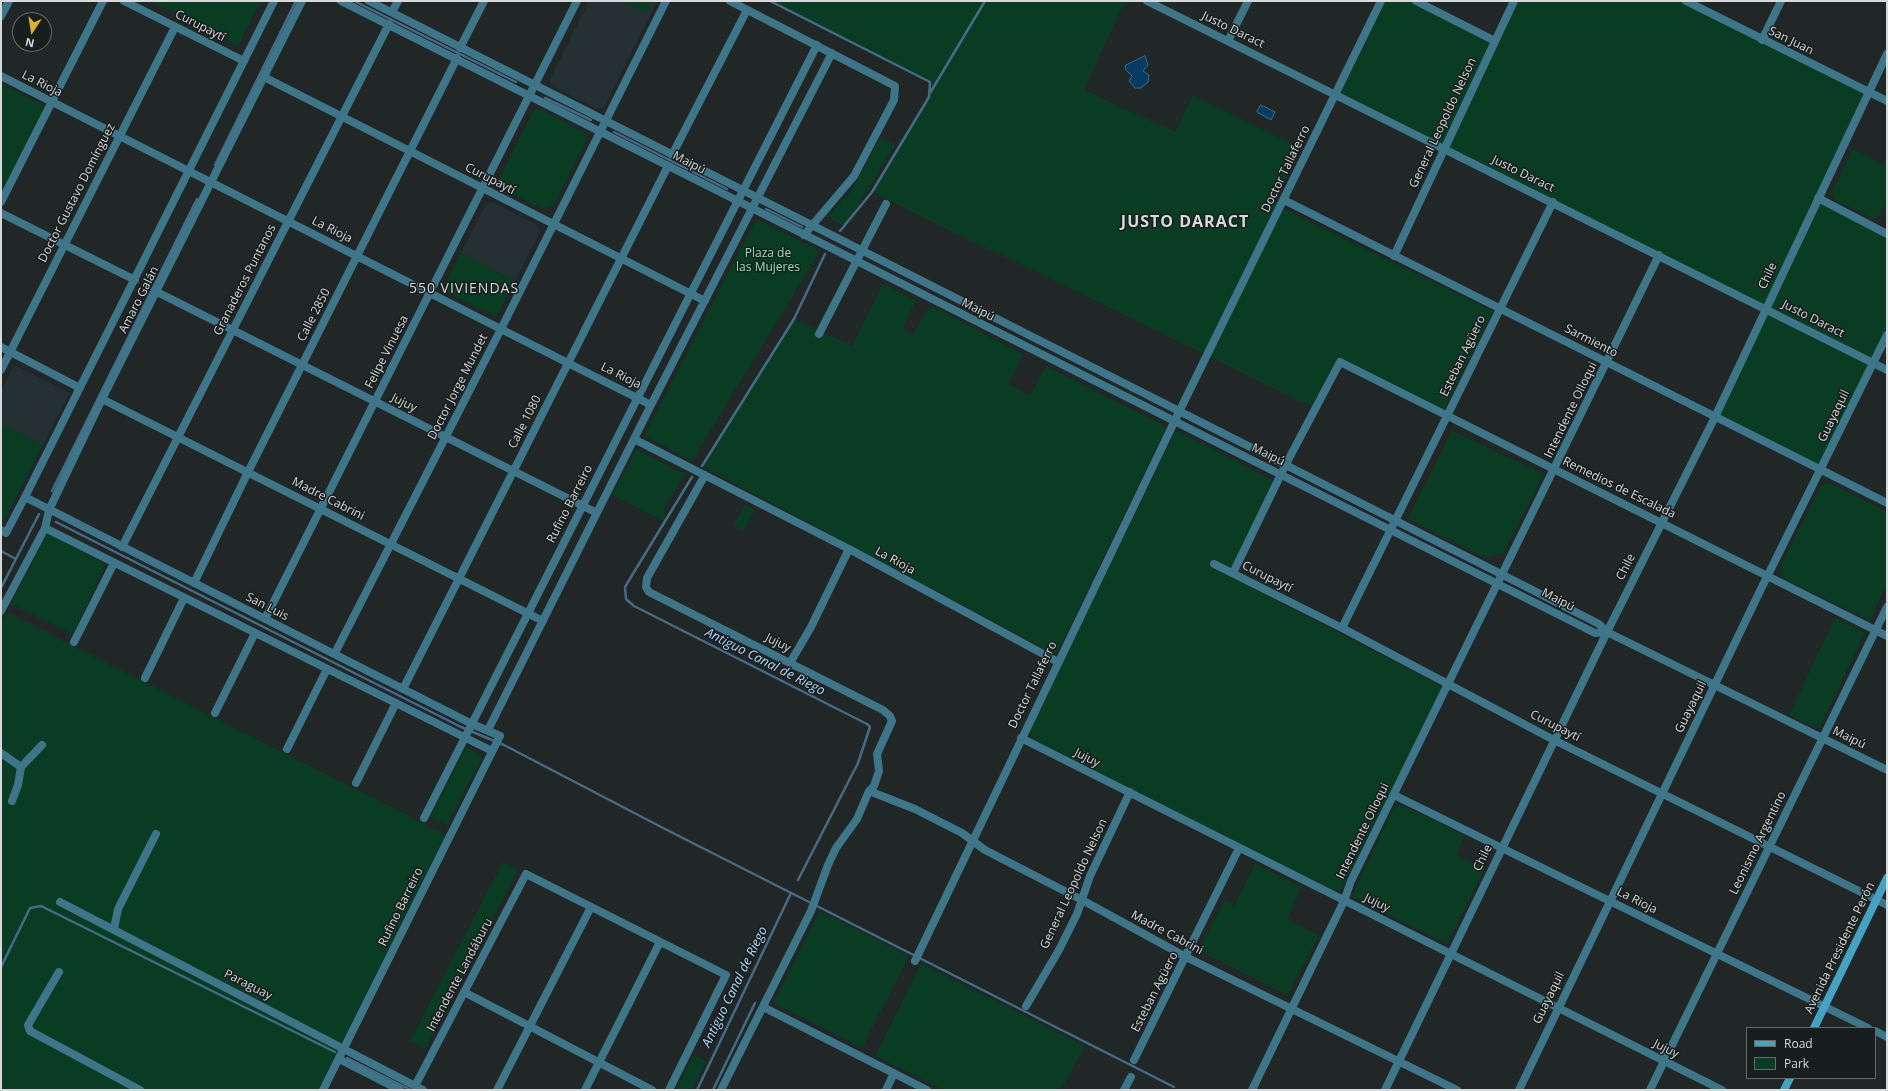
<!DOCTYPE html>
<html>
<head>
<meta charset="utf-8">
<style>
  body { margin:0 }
  #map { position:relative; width:1888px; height:1091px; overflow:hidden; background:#212627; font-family:"Open Sans",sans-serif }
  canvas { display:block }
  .frame { position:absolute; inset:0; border:2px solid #d7dada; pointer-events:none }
  .legend { position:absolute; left:1746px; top:1027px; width:130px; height:52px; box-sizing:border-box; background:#181d1d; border:1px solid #646969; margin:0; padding:5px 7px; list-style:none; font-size:12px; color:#d7dada }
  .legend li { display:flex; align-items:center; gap:8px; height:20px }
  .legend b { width:20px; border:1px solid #646969 }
  .north { position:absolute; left:12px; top:12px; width:40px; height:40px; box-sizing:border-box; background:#181d1d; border:1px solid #646969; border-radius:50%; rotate:192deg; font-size:11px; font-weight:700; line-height:16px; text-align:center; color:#d7dada }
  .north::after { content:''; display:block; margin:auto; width:14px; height:18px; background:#dcb233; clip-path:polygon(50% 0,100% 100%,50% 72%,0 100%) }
</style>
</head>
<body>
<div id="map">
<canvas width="1888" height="1091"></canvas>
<div class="frame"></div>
<ul class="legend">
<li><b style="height:5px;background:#46a2c3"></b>Road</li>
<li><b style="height:11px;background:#0a3c24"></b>Park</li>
</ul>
<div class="north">N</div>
</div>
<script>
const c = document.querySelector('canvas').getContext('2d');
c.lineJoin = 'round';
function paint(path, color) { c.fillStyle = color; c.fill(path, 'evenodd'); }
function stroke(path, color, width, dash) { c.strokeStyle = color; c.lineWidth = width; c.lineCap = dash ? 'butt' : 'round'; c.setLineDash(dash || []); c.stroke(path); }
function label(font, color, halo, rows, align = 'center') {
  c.font = font + ' "Open Sans",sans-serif'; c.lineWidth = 3; c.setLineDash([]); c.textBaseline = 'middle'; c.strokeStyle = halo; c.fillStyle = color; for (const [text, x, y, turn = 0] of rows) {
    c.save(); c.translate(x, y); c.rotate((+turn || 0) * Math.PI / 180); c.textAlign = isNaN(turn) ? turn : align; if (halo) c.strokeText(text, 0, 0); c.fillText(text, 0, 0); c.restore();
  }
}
paint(new Path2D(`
  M589,1H658L604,107L597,109L551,85L550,79Z
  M491,202L536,224L540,232L515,281L461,253L485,206Z
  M14,365L70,393L43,445L1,424V391Z`), '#243031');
paint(new Path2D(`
  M151,1H261L238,46Z
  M622,1H652L646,13Z
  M772,1H1125L1084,90L1175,132L1193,95L1300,148L1274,204L1493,311L1444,410L1340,362L1315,408L872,192L929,97L930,82Z
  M1381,1H1416L1495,40L1514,1H1686L1868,92L1818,198L1887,234V335L1820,470L1715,417L1766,309L1336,94Z
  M1,84L46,106L1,194Z
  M540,109L583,131L587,140L553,206L542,209L501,189L498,181L534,110Z
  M880,138L895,145L845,227L827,216L852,190Z
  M1853,149L1887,166V200L1877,220L1836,201L1832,192Z
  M759,220L820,251L692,461L644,436L753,225Z
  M461,253L515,281L496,317L442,290Z
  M883,284L916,300L903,328L913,335L930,305L1023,354L1008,384L1030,396L1046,366L1163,425L1165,430L1056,655L702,466L794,319L852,346Z
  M1,424L43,445L2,525L1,524Z
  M1178,431L1275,481L1229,576L1443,687L1341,890L1333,891L1033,739L1030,729L1175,432Z
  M1452,431L1544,474L1503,553L1485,558L1408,519Z
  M636,449L685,474L664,507L665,522L612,495Z
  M1829,483L1887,512V584L1870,621L1786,580L1780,574L1781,565L1820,488L1824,484Z
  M745,505L755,510L744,531L733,525Z
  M47,533L106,564L73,634L11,604Z
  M6,612L446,835L318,1090H1V622Z
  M1835,618L1865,633L1819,729L1789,715Z
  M466,747L483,756L447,825L430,817Z
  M1399,804L1465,835L1456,855L1485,868L1447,944L1354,898L1353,893L1394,807Z
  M503,862L518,870L425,1049L410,1041Z
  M1255,864L1302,887L1287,919L1319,936L1288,995L1198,950L1224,901L1234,906Z
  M820,911L909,956L862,1048L773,1003Z
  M921,963L1085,1046L1061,1090H943L875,1056Z
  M693,1055L706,1061L692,1090H676Z`), '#0a3c24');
const water = new Path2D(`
  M1145,56L1148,65L1143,71L1149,75L1148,82L1141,88H1135L1129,81L1132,76L1126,70L1125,66Z
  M1261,105L1275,112L1271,120L1257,112Z`);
paint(water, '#073b62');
stroke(water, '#456b86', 1);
stroke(new Path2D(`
  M354,1L516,82
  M770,1L930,82L929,97L872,192L840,231
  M930,93L985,1
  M545,98L591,120
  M614,132L727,189
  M215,165L296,1
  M766,209L802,227
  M702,466L794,319L825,254
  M692,477L631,577L625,587L626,599L634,606L867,724L870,727L858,763L798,880
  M52,491L197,199
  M56,522L461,727L504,745L665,829L1174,1087
  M1,551L16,559
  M1,588L39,514
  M1,967L28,912L30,908L41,906L335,1052
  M347,1058L411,1090
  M697,1090L791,893
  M713,1090L755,1003`), '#456b86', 2.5);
stroke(new Path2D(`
  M730,1L895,86L894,100L854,176L804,235
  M1147,1L1887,370
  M1416,1L1495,41
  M1686,1L1887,101
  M392,12L398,1
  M1,16L9,1
  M1762,40L1781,1
  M1228,41L1248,1
  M460,48L484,1
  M1,76L651,405
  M264,77L705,301
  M672,155L747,10
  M1818,198L1887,234
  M1284,200L1887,503
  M1,202L103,1
  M1,213L135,280
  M1394,256L1514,1
  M157,292L597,513
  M819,334L886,204
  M1,347L80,388
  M1,370L175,27
  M102,399L543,621
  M634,439L849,549L1058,662
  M705,475L647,578L646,587L649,592L883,710L890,716L892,721L877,754L879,771L874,786L869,791L857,819L836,848L828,865L811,911L721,1090
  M25,497L472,724L500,736L323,1090
  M45,528L492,751
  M1,530L6,533L25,497L274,1
  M122,547L389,24
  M1214,564L1342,628L1554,740L1887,905
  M1233,573L1285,466L1340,362L1887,636
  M194,583L248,472L457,58
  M1,611L45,528L49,510L102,399L302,1
  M265,619L577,1
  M1342,628L1553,202
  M74,642L114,563
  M335,653L501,329L666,1
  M790,663L811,627L849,549
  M145,678L184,598
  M403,689L668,166
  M488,730L651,405L832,53
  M1021,738L1722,1090
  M287,749L327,669
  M1,753L21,767
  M356,783L396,703
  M869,791L915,809L962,833L985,850L1082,900L1186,957L1457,1090
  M1394,795L1868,1028
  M12,801L18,785L21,767L42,745
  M424,818L817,45
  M60,902L423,1090
  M114,929L118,909L156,834
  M915,961L1179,412L1381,1
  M59,972L28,1025L30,1031L140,1090
  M464,992L652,1090
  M1026,1006L1059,950L1077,914L1090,876L1130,792
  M763,1007L927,1090
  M1875,1031L1887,1037
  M339,1059L400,1090
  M1134,1060L1239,848
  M415,1086L526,874L726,975L669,1090
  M497,1090L591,907
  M585,1090L660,942
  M886,1090L894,1073
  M1124,1090L1131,1077
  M1252,1090L1344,901L1351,881L1659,255
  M1385,1090L1607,632L1715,417L1887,54
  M1519,1090L1760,591L1887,335
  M1650,1090L1887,607`), '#3f7589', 8);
stroke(new Path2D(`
  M124,1L244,61
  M341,1L1595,633L1607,632
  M369,1L1501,574L1599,624L1607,632L1887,770
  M215,713L255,633`), '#3f7589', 8);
stroke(new Path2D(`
  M1814,1028L1887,878
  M1784,1090L1790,1078`), '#46a2c3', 8);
label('12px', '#d7dada', '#181d1d', [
  ["Curupaytí",200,26,27],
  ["Justo Daract",1233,30,26],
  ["San Juan",1791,41,26],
  ["La Rioja",42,84,27],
  ["General Leopoldo Nelson",1443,123,-65],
  ["Maipú",689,163,27],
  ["Doctor Tallaferro",1286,169,-64],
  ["Justo Daract",1523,174,26],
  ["Curupaytí",490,179,27],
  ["Doctor Gustavo Domínguez",77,193,-63],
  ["La Rioja",332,230,27],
  ["Chile",1768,276,-65],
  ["Granaderos Puntanos",245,280,-63],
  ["Amaro Galán",139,300,-63],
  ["Maipú",978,310,27],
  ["Calle 2850",314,315,-63],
  ["Justo Daract",1813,319,27],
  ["Sarmiento",1591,341,27],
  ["Felipe Vinuesa",387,352,-63],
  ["Esteban Agüero",1463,356,-64],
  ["La Rioja",621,376,27],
  ["Doctor Jorge Mundet",458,387,-63],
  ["Jujuy",404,403,27],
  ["Intendente Olloqui",1571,410,-64],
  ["Guayaquil",1834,416,-64],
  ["Calle 1080",525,422,-63],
  ["Maipú",1268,455,26],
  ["Remedios de Escalada",1619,488,26],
  ["Madre Cabrini",328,499,27],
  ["Rufino Barreiro",570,504,-63],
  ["La Rioja",895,561,29],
  ["Chile",1626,567,-63],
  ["Curupaytí",1267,577,27],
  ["Maipú",1558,600,27],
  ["San Luis",267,607,27],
  ["Jujuy",778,643,27],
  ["Doctor Tallaferro",1033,685,-64],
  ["Guayaquil",1691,707,-64],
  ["Curupaytí",1555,726,27],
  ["Maipú",1849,738,26],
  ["Jujuy",1087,758,27],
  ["Intendente Olloqui",1363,831,-64],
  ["Leonismo Argentino",1758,843,-64],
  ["Chile",1483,858,-64],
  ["General Leopoldo Nelson",1074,884,-65],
  ["La Rioja",1637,901,27],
  ["Jujuy",1377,903,26],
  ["Rufino Barreiro",401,907,-64],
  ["Madre Cabrini",1167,933,28],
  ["Avenida Presidente Perón",1840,948,-64],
  ["Intendente Landáburu",460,975,-62],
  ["Paraguay",248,985,27],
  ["Esteban Agüero",1155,992,-63],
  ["Guayaquil",1549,998,-64],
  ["Jujuy",1666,1049,27]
]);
label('12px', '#8be5b0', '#181d1d', [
  ["Plaza de",768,254],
  ["las Mujeres",768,268]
]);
label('italic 13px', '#afd7fe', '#181d1d', [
  ["Antiguo Canal de Riego",765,662,27],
  ["Antiguo Canal de Riego",735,987,-64]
]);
c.letterSpacing = '1px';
label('14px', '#d7dada', '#181d1d', [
  ["550 VIVIENDAS",464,289]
]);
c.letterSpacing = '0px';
c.letterSpacing = '1px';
label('bold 16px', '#d7dada', '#181d1d', [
  ["JUSTO DARACT",1185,222]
]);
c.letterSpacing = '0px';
</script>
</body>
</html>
